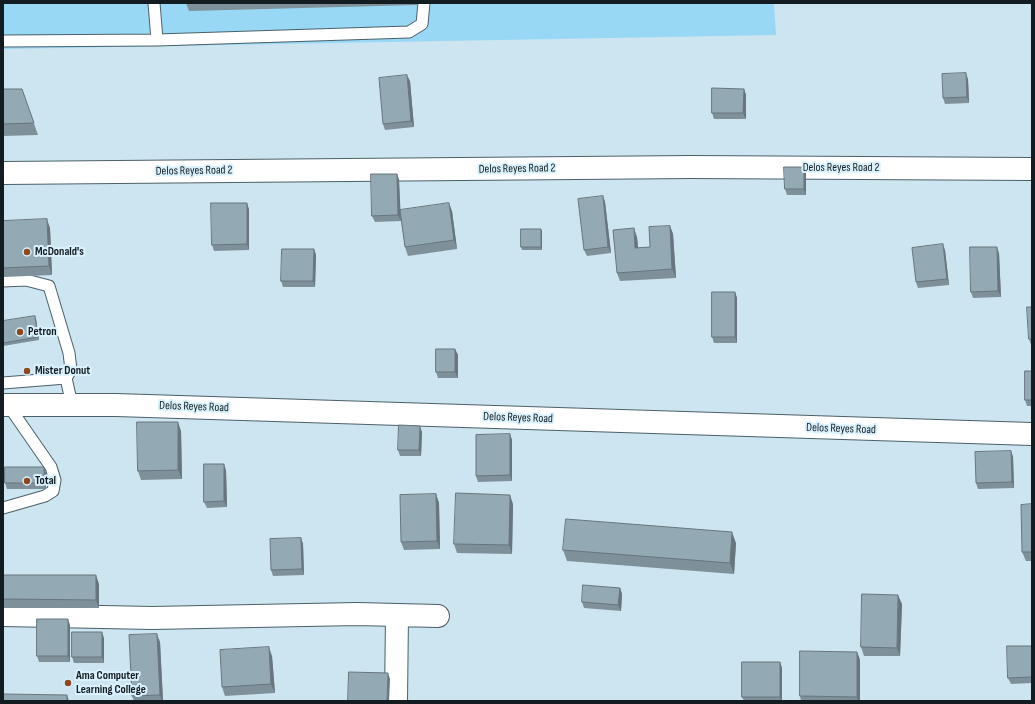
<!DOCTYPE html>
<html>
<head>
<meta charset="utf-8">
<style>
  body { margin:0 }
  #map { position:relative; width:1035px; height:704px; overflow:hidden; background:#cde5f0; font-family:"Sofia Sans Condensed",sans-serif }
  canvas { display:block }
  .frame { position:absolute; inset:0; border:4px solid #131c20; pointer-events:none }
</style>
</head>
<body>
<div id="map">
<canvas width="1035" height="704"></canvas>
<div class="frame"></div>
</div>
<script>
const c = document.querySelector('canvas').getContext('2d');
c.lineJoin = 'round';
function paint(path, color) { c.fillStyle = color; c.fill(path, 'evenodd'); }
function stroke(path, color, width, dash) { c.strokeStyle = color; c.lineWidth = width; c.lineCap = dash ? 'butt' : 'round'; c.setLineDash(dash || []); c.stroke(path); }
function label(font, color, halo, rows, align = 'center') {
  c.font = font + ' "Sofia Sans Condensed",sans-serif'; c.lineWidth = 4; c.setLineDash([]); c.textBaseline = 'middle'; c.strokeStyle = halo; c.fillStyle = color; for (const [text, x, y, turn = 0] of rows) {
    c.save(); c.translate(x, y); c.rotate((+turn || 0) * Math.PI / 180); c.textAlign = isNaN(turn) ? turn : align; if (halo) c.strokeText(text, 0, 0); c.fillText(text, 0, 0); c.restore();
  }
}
paint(new Path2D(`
  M3,3H774L776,35L3,49Z`), '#99d8f5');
const lane = new Path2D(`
  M154,3L157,40
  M3,41L157,40L409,32L422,24L424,3
  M3,281L26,280L49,286L69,353L71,370L66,378L3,383
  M66,378L72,405
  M3,508L45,496L53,491L55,480L51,467L8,405`);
const street = new Path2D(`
  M3,173L691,167L1032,169
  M3,405H116L1032,434
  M3,615L152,618L357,614L438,616
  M396,701L397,615`);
stroke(lane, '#4b6069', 13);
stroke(street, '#4b6069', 24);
stroke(lane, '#fff', 11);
stroke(street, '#fff', 22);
paint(new Path2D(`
  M186,3H417V5L189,11Z
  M968,79L969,103L945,104L943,98Z
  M410,81L414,127L385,130L383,124Z
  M3,89H22L38,135L3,136Z
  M744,89L746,95V119H714L712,113Z
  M806,173V195H787L785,189Z
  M397,174L399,180L400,210L452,211L457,249L408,256L405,247L400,213L401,221L375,222L372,216Z
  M603,196L605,202L611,253L587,256L584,250Z
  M249,209V250L214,251L212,245Z
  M3,221L50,228L52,275L3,277Z
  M670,226L673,234L676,278L620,281L617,273L637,237L638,248L650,247Z
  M541,229L542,232V250H522L521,247Z
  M314,249L316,255L315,287H283L281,281Z
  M945,250L949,285L918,288L916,282Z
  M999,253L1001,297L973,298L971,292Z
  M735,292L737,298V343H714L712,337Z
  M1032,307V345H1031L1029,339Z
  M36,319L39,340L3,346V321Z
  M455,349L458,355V378H438L436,372Z
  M1032,371V406H1027L1025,400Z
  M181,431L182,479L141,480L138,471Z
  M422,432L421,456H400L398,450Z
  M510,434L512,440V481L478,482L476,476Z
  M1011,451L1013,457L1014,488L978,489L976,483Z
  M226,470L227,507L207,508L204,502Z
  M46,473V489H7L5,483Z
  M436,494L439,503L440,549L404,550L401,542Z
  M513,504L512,554L457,553L454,544Z
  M1032,504V561H1026L1022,552Z
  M301,538L303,544L304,575L273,576L271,570Z
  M736,543L734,574L567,561L563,550Z
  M3,575L99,584V608H3Z
  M620,588L622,594L621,611L584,608L582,602Z
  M902,604L900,656H864L861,647Z
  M70,625V662H39L37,656Z
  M104,638V663H74L72,657Z
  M160,642L163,701H134L132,696Z
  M1032,646V683L1011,684L1008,678Z
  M857,652L860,660V701H801L800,696Z
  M272,656L275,693L225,696L222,687Z
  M780,662L782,668V701H744L742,697Z`), '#7e919b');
paint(new Path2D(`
  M966,73L968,79L969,103L967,97Z
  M407,75L410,81L414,127L411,121Z
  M744,89L746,95V119L743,113Z
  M804,167L806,173V195L804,189Z
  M397,174L399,180L401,221L398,215Z
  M603,196L605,202L611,253L608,247Z
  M247,203L249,209V250L247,244Z
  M449,203L452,211L457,249L454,240Z
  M47,219L50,228L52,275L49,266Z
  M670,226L673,234L676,278L672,269Z
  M634,228L637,237L639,257L635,248Z
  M541,229L542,232V250L541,247Z
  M943,244L945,250L949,285L947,279Z
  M997,247L999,253L1001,297L998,291Z
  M314,249L316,255L315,287L313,281Z
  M735,292L737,298V343L735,337Z
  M35,316L36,319L39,340L38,337Z
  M455,349L458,355V378L455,372Z
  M178,422L181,431L182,479L178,470Z
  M420,426L422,432L421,456L419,450Z
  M510,434L512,440V481L510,475Z
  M1011,451L1013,457L1014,488L1012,482Z
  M224,464L226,470L227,507L224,501Z
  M44,467L46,473V489L44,483Z
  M436,494L439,503L440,549L437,541Z
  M510,495L513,504L512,554L509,545Z
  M732,532L736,543L734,574L730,563Z
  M301,538L303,544L304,575L302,569Z
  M96,575L99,584V608L96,600Z
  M620,588L622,594L621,611L618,605Z
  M898,595L902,604L900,656L897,648Z
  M68,619L70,625V662L68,656Z
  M102,632L104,638V663L102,657Z
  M157,634L160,642L163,701H162L160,695Z
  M269,647L272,656L275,693L271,684Z
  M857,652L860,660V701H858L857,697Z
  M780,662L782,668V701H781L780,697Z
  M388,673L390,679L389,701H387Z
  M67,695L69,701H67Z`), '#67767e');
const building = new Path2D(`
  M966,73L967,97L943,98L942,74Z
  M407,75L411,121L383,124L379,78Z
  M712,88L744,89L743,113H712Z
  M3,89H22L34,123L3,124Z
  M784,167H804V189H785Z
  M371,174H397L398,215L372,216Z
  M603,196L608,247L584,250L578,199Z
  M211,203H247V244L212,245Z
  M449,203L454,240L405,247L400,210Z
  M47,219L49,266L3,268V221Z
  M670,226L672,269L617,273L613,230L634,228L635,248L650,247L649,227Z
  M521,229H541V247H521Z
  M943,244L947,279L916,282L912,248Z
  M970,247H997L998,291L971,292Z
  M282,249H314L313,281H281Z
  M712,292H735V337H712Z
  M1027,307H1032V339H1029Z
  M35,316L38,337L3,343V321Z
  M436,349H455V372H436Z
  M1025,371H1032V400H1025Z
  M137,422H178V470L138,471Z
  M399,425L420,426L419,450H398Z
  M510,434V475L476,476V435Z
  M1011,451L1012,482L976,483L975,452Z
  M204,464H224V501L204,502Z
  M5,467H44V483H5Z
  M456,493L510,495L509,545L454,544Z
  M436,494L437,541L401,542L400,495Z
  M1032,504V552H1022L1021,505Z
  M566,519L732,532L730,563L563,550Z
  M301,538L302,569L271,570L270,539Z
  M3,575H96V600L3,599Z
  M583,585L620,588L618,605L582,602Z
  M862,594L898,595L897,648L861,647Z
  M37,619H68V656H37Z
  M72,632H102V657H72Z
  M157,634L160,695L132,696L129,635Z
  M1007,646H1032V677L1008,678Z
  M269,647L271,684L222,687L220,650Z
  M800,651L857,652V697L800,696Z
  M742,662H780V697H742Z
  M349,672L388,673L387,701H348Z
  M3,694L67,695V701H3Z`);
paint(building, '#93a9b4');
stroke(building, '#67767e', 1);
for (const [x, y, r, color] of [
  [27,252,4,"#8d481f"],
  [20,332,4,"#8d481f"],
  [27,371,4,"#8d481f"],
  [27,481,4,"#8d481f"],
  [68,683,4,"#8d481f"]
]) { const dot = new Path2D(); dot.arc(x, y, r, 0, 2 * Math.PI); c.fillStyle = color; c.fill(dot); stroke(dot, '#daf2fe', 1.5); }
label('12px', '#131c20', '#daf2fe', [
  ["Delos Reyes Road 2",841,168],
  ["Delos Reyes Road 2",517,169,-1],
  ["Delos Reyes Road 2",194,171,-1],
  ["Delos Reyes Road",194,407,2],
  ["Delos Reyes Road",518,418,2],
  ["Delos Reyes Road",841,429,2]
]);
label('bold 12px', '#131c20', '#daf2fe', [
  ["McDonald's",35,252],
  ["Petron",28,332],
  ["Mister Donut",35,371],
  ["Total",35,481],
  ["Ama Computer",76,676],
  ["Learning College",76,690]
], 'left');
</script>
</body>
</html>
